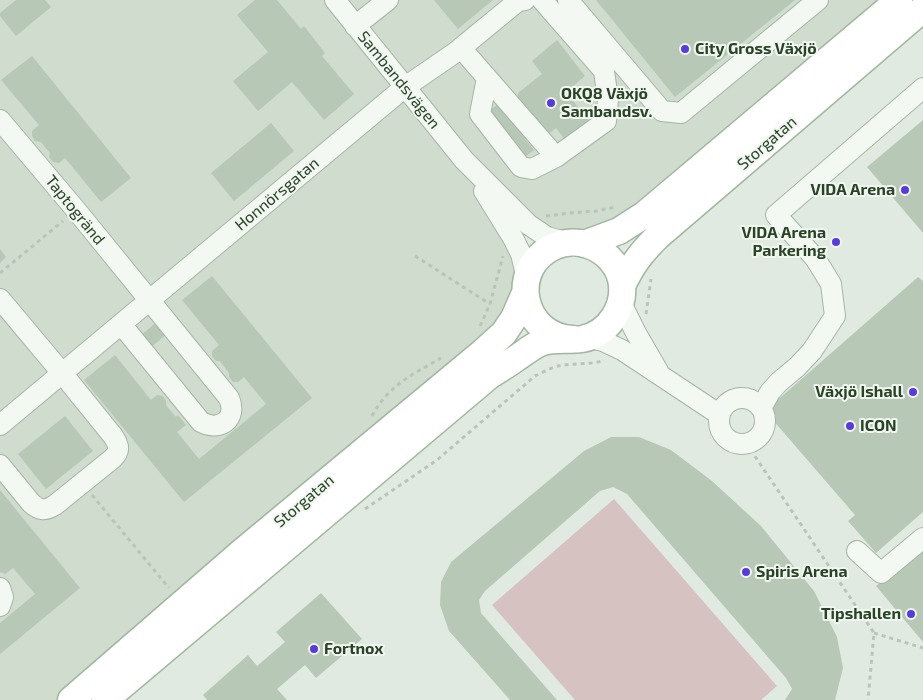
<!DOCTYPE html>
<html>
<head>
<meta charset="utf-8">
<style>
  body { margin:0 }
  canvas { display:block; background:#e1eae0 }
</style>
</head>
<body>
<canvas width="923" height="700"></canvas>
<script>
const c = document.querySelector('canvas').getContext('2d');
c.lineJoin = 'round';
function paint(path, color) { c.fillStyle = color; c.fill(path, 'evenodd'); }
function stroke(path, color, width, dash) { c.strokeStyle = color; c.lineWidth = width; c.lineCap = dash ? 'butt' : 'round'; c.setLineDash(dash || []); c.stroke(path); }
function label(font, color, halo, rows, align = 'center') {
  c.font = font + ' "Exo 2",sans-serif'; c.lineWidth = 4; c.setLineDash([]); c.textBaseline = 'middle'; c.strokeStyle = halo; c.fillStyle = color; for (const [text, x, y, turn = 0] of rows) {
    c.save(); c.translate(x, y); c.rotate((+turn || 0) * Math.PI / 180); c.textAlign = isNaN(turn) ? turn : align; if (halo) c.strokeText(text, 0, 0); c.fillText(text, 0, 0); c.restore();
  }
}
paint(new Path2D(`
  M0,0H899L632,223L547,237L467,162L513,238L520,305L71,700H0Z`), '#cfdcce');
paint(new Path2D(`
  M614,499L777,686L761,700H575L492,605Z`), '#d5c2c1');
paint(new Path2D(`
  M16,0H45L51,7L16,36L0,16V13Z
  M255,0H277L301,29L304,26L325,53L322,56L354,94L324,120L292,82L258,111L233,81L268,52L237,15Z
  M434,0H493L458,29Z
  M596,0H795L675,97Z
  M557,40L585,76L566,92L590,122L566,141L556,128L545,137L538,129L525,139L534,150L517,163L481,117L498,104L517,102L518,93L542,74L532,61Z
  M32,56L131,178L101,202L65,158L59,163L53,162L49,157L50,153L41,142L35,141L32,136V131L39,125L1,80Z
  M923,120V233L867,167Z
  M271,123L294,151L234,201L211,173Z
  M0,249L6,257L0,263Z
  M212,276L312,398L184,502L84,380L115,355L151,400L157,395L163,396L166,401V405L176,417L178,415L186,425L177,432L199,459L266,404L244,377L238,382H233L229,377V373L220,361H216L212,356V351L219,345L182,300Z
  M918,277L923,281V512L876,553L848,521L855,515L765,411Z
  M158,321L168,333L150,348L140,336Z
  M65,416L93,451L46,489L18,454Z
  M611,437H639L671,450L712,481L761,526L814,591L837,637L843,668L835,700H785L792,689L786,678L627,494L613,487L600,491L485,591L479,600L481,613L557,700H510L449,631L440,605L441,582L451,562L584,451Z
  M0,490L80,588L0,654V623L35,594L13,568L5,574L0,572Z
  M923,546V642L876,586Z
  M321,593L362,639L316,678L305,665L277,689L287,700H207L203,695L248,655L257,666L285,642L276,632Z`), '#b8c8b7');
const minor = new Path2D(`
  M335,0L464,160L529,225L547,237L569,243
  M568,0L662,111L681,113L818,0
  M355,26L388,0
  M461,48L556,157L606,121L608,100L604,71L542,0
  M487,78L480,114L521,167L532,169L556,157
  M0,120L76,210L229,398C238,419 220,432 201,422L121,324
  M484,191L513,238L521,254L527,279
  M0,299L62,373L113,436C119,445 121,451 112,459L55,505C45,511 40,511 31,503L0,465
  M621,303L636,333L658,371
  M587,337L603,341L622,350L720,415
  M719 421a23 23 0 1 1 46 0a23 23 0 1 1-46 0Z
  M761,408L770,392L779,382L797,367L812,351L835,316L831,284L815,258L776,215L923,88
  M0,425L405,87L456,52L518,1L525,0
  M857,551L881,573L923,538
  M0,588L3,597L0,606`);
const major = new Path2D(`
  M584,244L619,231L644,215L899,0
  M622,286C632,265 640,254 657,237L923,9
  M71,700L243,551L483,352L504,333L514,318L525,293
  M105,700L489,376C498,370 507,365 515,359C523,354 531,347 540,343C553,338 568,341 582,339C609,334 627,306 621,279C617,263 604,250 588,245C578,241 565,242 555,246C507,267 521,337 573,339`);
stroke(minor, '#a6b5a5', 22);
stroke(major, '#a0b79f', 29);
stroke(new Path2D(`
  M546,216L570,213L596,211L616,207
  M415,256L490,304
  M0,273L63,221
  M646,314L651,279
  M480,326L490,304L503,256
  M372,416C377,407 383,398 391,391C405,377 424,368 441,358
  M746,443L874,633L868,700
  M92,495L169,588
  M365,509L437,460L535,376C542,373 550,368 558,366C572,363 588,365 602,361
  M874,633L923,648`), '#bac5ba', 3, [4, 4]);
stroke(minor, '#f3f8f3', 20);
stroke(major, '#fff', 26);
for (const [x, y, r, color] of [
  [685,49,5,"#573cd8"],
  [551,103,5,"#573cd8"],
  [905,190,5,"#573cd8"],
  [836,242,5,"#573cd8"],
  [913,392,5,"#573cd8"],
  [850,426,5,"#573cd8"],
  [746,572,5,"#573cd8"],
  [911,614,5,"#573cd8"],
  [314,649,5,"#573cd8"]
]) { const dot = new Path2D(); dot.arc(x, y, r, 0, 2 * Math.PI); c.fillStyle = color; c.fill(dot); stroke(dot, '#f1f7f0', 2); }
label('bold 16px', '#294327', '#f1f7f0', [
  ["City Gross Växjö",695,49],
  ["OKQ8 Växjö",561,94],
  ["Sambandsv.",561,112],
  ["VIDA Arena",895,190,"right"],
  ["VIDA Arena",826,233,"right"],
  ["Parkering",826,251,"right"],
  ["Växjö Ishall",903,392,"right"],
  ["ICON",860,426],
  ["Spiris Arena",756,572],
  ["Tipshallen",901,614,"right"],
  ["Fortnox",324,649]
], 'left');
label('16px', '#294327', '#f1f7f0', [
  ["Sambandsvägen",399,80,51],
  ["Storgatan",767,143,-41],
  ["Honnörsgatan",277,194,-40],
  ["Taptogränd",75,210,51],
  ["Storgatan",304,501,-40]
]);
</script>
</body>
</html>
